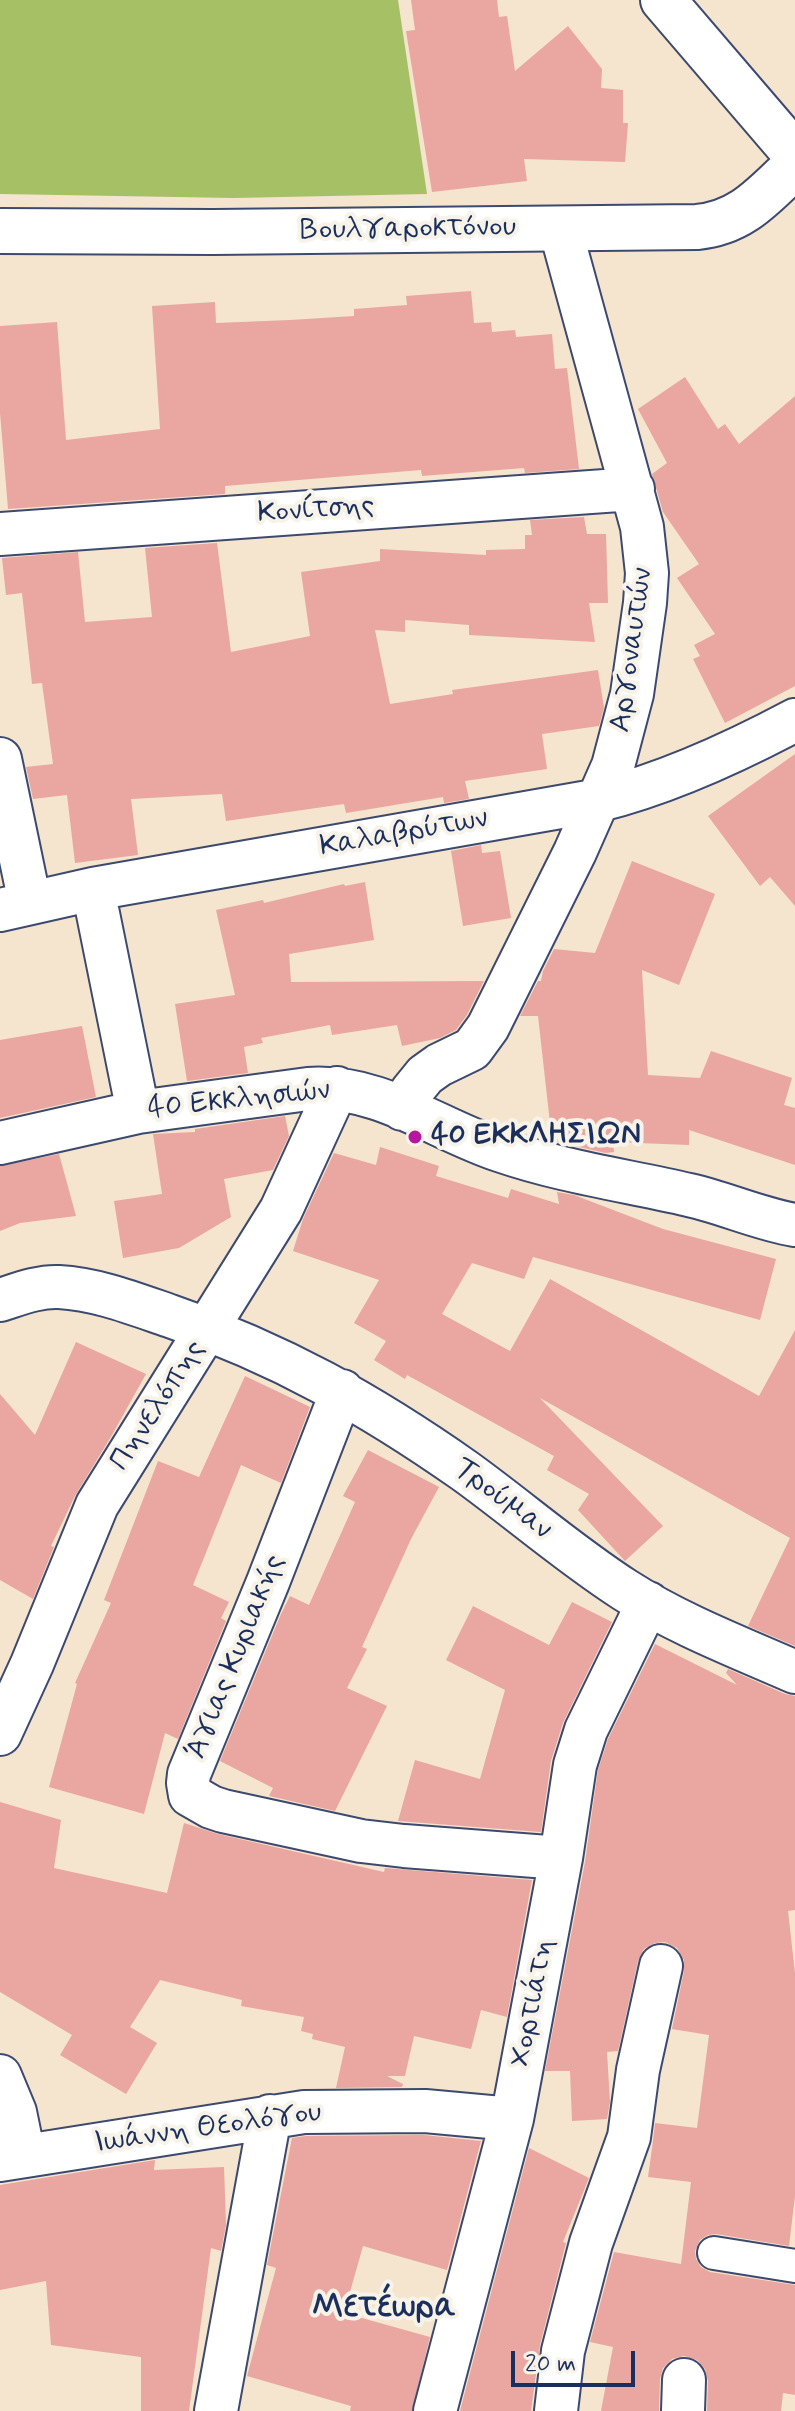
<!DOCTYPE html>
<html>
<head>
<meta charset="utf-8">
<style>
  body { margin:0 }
  #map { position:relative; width:795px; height:2411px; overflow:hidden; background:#f5e4ce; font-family:Mynerve,sans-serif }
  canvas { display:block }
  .scale { position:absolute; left:511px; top:2351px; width:124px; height:36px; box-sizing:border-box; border:4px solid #1b2f5e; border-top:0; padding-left:10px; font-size:24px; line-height:28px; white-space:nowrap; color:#1b2f5e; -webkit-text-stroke:6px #f7f3e8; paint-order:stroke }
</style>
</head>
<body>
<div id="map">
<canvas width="795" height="2411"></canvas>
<div class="scale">20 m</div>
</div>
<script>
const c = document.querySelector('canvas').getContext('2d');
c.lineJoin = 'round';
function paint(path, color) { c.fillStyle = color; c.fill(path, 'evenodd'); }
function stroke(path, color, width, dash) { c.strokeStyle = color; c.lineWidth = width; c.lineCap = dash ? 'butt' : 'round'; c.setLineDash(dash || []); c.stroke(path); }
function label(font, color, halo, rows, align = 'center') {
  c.font = font + ' Mynerve,sans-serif'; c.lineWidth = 8; c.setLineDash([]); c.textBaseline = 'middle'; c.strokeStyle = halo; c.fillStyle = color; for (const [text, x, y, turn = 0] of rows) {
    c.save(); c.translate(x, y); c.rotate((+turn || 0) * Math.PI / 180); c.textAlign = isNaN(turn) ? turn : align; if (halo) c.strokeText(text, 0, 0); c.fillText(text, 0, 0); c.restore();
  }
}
paint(new Path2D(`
  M0,0H398L427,194L234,198L0,194Z`), '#a6c066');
paint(new Path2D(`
  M411,0H497L499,17L507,16L515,71L568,26L602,69L601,88L623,90V123H628L625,162L524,159L527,181L432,192L406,31L415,30Z
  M471,291L474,323L491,322L492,332L515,330L516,337L552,334L555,369L567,368L579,469L525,473L524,468L422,476L421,470L225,486V494L8,509L0,413V326L57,322L66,440L160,429L152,306L215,302L216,323L290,320L354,316V309L407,305L406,296Z
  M685,377L718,429L725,424L739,444L795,396V686L725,723L693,659L700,656L694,645L715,634L677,578L699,564L663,512L652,474L667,463L638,409Z
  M584,517L587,534H606L608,603H589L595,642L469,635V625L405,620V632L375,630L390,704L453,694L452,690L598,670L604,708L599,726L542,734L547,769L465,781L469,799L444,803L443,797L346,813L344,804L226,821L222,794L131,799L138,855L75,863L67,795L33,799L26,767L53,764L42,683L32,684L22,593L6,595L2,558L78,552L85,622L152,617L145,548L217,543L231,652L310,636L301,572L380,561V549L486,555V550L525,549V535H532L530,520Z
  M795,754V906L770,877L760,886L708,816Z
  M481,845L482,853L500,851L511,918L463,926L451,851Z
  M632,861L715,894L679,985L642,970L648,1075L700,1078L711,1051L792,1078L784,1105L795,1108V1165L689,1130V1145L613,1142L614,1152L606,1153L552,1141L538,1016H520L538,981H541L543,971L554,949L595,953Z
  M365,882L374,940L289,954L291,982L484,981L467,1015L456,1030L440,1038L402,1046L397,1025L332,1035L330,1025L261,1038L263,1043L244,1047L248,1073L187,1081L175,1004L235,995L216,910L263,900L264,903L344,884L345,886Z
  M82,1026L96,1097L0,1118V1040Z
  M285,1116L289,1136L273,1170L224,1179L231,1217L179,1248L123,1258L114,1201L162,1194L153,1134L195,1132V1129Z
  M380,1147L439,1166L436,1176L508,1198L511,1189L559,1204L557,1192L574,1195L663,1229L776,1259L760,1320L533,1257L524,1279L472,1263L442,1314L510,1351L550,1279L759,1396L795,1330V1646L748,1626L790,1538L540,1398L663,1526L625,1561L578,1510L589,1494L547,1470L554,1456L407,1375L405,1379L374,1360L386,1341L354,1323L379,1280L293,1251L303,1219L334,1153L376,1165Z
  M59,1154L76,1216L20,1223L0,1231V1166Z
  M76,1342L146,1374L112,1435L75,1496L51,1546L54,1547L33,1599L0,1580V1394L35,1435Z
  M245,1376L310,1407L281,1483L241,1465L193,1585L229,1602L221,1618L226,1621L178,1739L165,1733L144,1814L49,1787L77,1684L75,1683L111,1603L104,1600L158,1461L199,1477Z
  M368,1450L439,1487L411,1539L362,1647L367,1649L347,1688L387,1706L335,1811L269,1796L273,1788L220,1761L281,1614L290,1596L309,1605L355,1502L343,1496Z
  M572,1602L612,1622L563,1723L551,1761L541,1832L398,1821L415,1760L480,1779L505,1690L446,1660L473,1606L549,1645Z
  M655,1644L737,1685L726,1673L728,1669L785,1694L795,1696V1910L788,1911L795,1973V2196L789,2246L716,2234L708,2235L700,2240L695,2251L696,2259L701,2267L710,2272L795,2285V2395L783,2393L781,2411H707L708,2381L705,2369L697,2360L684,2356L672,2359L663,2368L660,2379L659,2411H601L613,2347L590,2342L614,2252L681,2264L691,2182L648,2177L653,2141L655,2123L697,2128L709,2035L672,2029L684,1971V1960L677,1948L665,1942L655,1943L644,1949L638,1961L618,2051L607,2052L610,2102L607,2119L572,2121L570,2071H545L585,1862L598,1770L608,1739Z
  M0,1802L61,1820L54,1868L167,1893L184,1823L218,1834L384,1872L385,1868L532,1880L507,2017L481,2010L471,2049L414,2036L405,2076H387L403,2084L402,2087L336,2088L345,2047L312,2039L313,2034L301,2031L304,2017L241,2006L242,2000L160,1980L130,2027L157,2043L126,2094L60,2055L72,2035L0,1992Z
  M424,2135L481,2141L447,2270L363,2246L344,2313L430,2337L412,2411H350L351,2406L247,2376L276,2268L267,2265L292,2138L306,2136Z
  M529,2148L589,2178L563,2242L566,2243L540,2345L531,2411H460Z
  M155,2160L154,2170L224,2167L226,2225L221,2251L211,2248L189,2411H141V2357L51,2345L46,2281L0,2290V2185Z`), '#eaa6a1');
const pedestrian = new Path2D(`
  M714,2253L795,2266`);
const minor = new Path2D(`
  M0,534L633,489
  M0,759L30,903
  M93,889L138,1112
  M0,910L93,889L600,800C668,783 733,753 795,720
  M402,1109L412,1091L425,1075L439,1065L472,1049L488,1027L575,852L613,766L632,694L645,603L647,573L642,527L560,228
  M0,1143L138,1112L308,1089C379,1084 434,1128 499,1150C563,1172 624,1180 689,1195C725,1203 759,1219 795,1225
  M0,1300C19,1294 39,1286 59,1287C97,1289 135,1304 170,1316C279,1353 371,1405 465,1471C519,1510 569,1554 625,1590C678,1624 738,1647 795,1672
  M342,1391L268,1582L189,1774L188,1783L190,1795L211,1807L223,1811L361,1841L404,1846L561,1858
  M0,1734L32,1664L97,1505L281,1210L337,1088
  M0,2076L15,2112L24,2156
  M0,2160L304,2112L425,2111L512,2119
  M216,2411L270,2116
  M435,2411L512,2119L561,1858L575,1765L586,1730L648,1603
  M556,2411L563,2351L591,2243L629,2137L638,2070L661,1966
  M683,2411L684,2380`);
const tertiary = new Path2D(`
  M663,0L795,154
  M0,231L213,232L697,227C742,223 764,195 795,166`);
stroke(pedestrian, '#3c4a6f', 36);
stroke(minor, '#3c4a6f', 46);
stroke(tertiary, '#3c4a6f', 48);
stroke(pedestrian, '#fff', 32);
stroke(minor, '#fff', 42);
stroke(tertiary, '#fff', 44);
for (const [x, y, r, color] of [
  [415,1137,8,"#b5179e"]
]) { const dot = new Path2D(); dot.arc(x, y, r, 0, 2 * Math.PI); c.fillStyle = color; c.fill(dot); stroke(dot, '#f7f3e8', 3); }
label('30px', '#1b2f5e', '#f7f3e8', [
  ["Βουλγαροκτόνου",408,230,-1],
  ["Κονίτσης",316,511,-4],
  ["Αργοναυτών",633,650,-82],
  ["Καλαβρύτων",404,834,-10],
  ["40 Εκκλησιών",239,1101,-6],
  ["Πηνελόπης",159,1406,-57],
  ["Τρούμαν",502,1500,37],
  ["Άγιας Κυριακής",237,1657,-68],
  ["Χορτιάτη",534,2003,-79],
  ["Ιωάννη Θεολόγου",208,2129,-8]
]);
label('bold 30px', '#1b2f5e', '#f7f3e8', [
  ["40 ΕΚΚΛΗΣΙΩΝ",431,1137]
], 'left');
label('bold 34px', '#1b2f5e', '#f7f3e8', [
  ["Μετέωρα",384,2309]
]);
</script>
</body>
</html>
